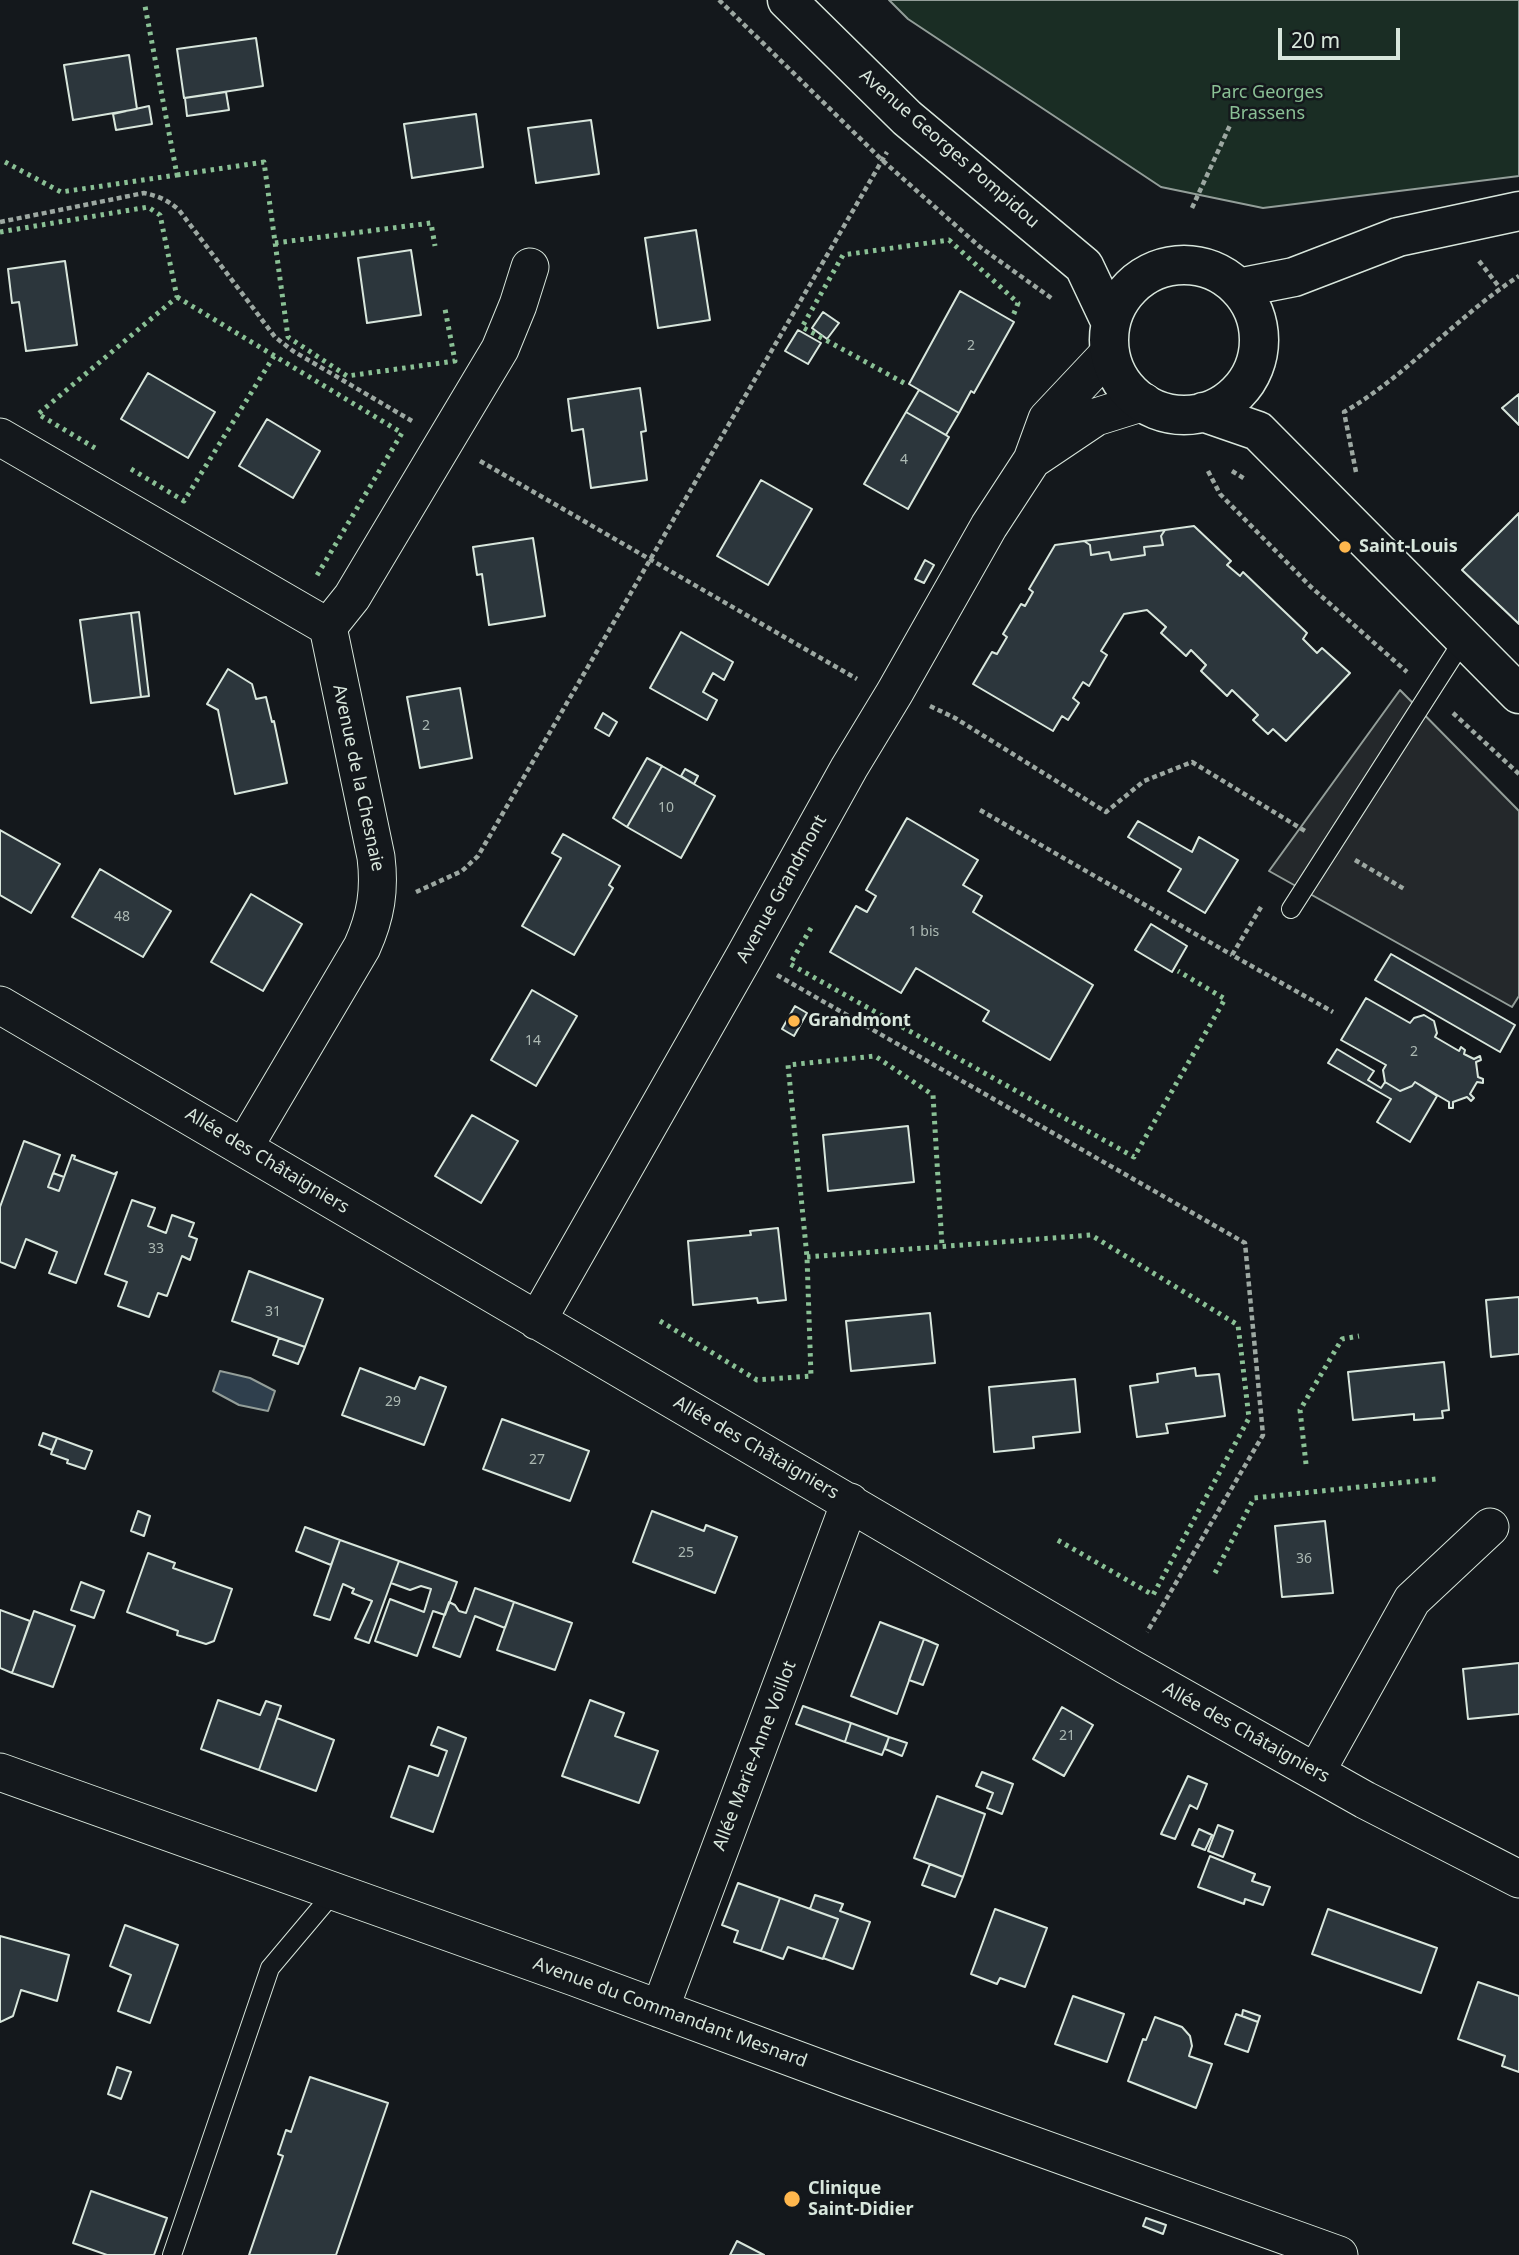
<!DOCTYPE html>
<html>
<head>
<meta charset="utf-8">
<style>
  body { margin:0 }
  #map { position:relative; width:1519px; height:2255px; overflow:hidden; background:#14181c; font-family:"Noto Sans",sans-serif }
  canvas { display:block }
  .scale { position:absolute; left:1278px; top:28px; width:122px; height:32px; box-sizing:border-box; border:4px solid #d8e6dc; border-top:0; padding-left:9px; font-size:21px; line-height:24px; white-space:nowrap; color:#d8e6dc; -webkit-text-stroke:5px #14181c; paint-order:stroke }
</style>
</head>
<body>
<div id="map">
<canvas width="1519" height="2255"></canvas>
<div class="scale">20 m</div>
</div>
<script>
const c = document.querySelector('canvas').getContext('2d');
c.lineJoin = 'round';
function paint(path, color) { c.fillStyle = color; c.fill(path, 'evenodd'); }
function stroke(path, color, width, dash) { c.strokeStyle = color; c.lineWidth = width; c.lineCap = dash ? 'butt' : 'round'; c.setLineDash(dash || []); c.stroke(path); }
function label(font, color, halo, rows, align = 'center') {
  c.font = font + ' "Noto Sans",sans-serif'; c.lineWidth = 5; c.setLineDash([]); c.textBaseline = 'middle'; c.strokeStyle = halo; c.fillStyle = color; for (const [text, x, y, turn = 0] of rows) {
    c.save(); c.translate(x, y); c.rotate((+turn || 0) * Math.PI / 180); c.textAlign = isNaN(turn) ? turn : align; if (halo) c.strokeText(text, 0, 0); c.fillText(text, 0, 0); c.restore();
  }
}
const green = new Path2D(`
  M889,0H1519V176L1263,208L1161,187L908,19Z`);
paint(green, '#1a2d24');
stroke(green, '#939e99', 2);
const parking = new Path2D(`
  M1400,690L1519,811V996L1512,1007L1269,871Z`);
paint(parking, '#24282b');
stroke(parking, '#939e99', 2);
const water = new Path2D(`
  M220,1371L250,1378L275,1391L268,1411L239,1405L213,1391Z`);
paint(water, '#2f3f4d');
stroke(water, '#939e99', 2);
const building = new Path2D(`
  M256,38L263,86L184,98L177,49Z
  M129,55L137,109L73,120L64,65Z
  M226,92L229,110L187,116L185,98Z
  M149,106L152,124L116,130L113,114Z
  M476,114L483,167L412,178L404,124Z
  M591,120L599,174L536,183L528,128Z
  M696,230L710,320L658,328L645,238Z
  M411,250L421,315L367,323L358,258Z
  M65,261L77,345L26,351L19,302L12,303L8,269Z
  M960,291L1014,322L974,393L971,391L959,413L909,384Z
  M823,312L839,323L827,339L812,328Z
  M798,330L821,343L808,364L785,351Z
  M148,373L215,412L188,458L121,419Z
  M640,388L646,431L641,432L647,480L591,488L583,429L572,431L568,399Z
  M919,390L959,413L946,435L906,412Z
  M1519,394V425L1502,408Z
  M906,412L949,437L908,509L864,484Z
  M267,419L320,451L293,498L239,466Z
  M761,480L812,509L768,585L717,556Z
  M1519,513V624L1462,570Z
  M1194,526L1231,561L1227,565L1240,576L1243,572L1307,633L1303,639L1317,653L1322,648L1350,673L1286,741L1273,729L1268,734L1253,720L1258,715L1232,690L1227,696L1201,671L1206,665L1191,650L1186,656L1161,633L1166,627L1147,610L1124,614L1101,651L1107,655L1089,686L1083,682L1073,698L1079,703L1068,720L1062,716L1053,731L973,684L992,652L997,654L1007,637L1003,634L1021,604L1025,606L1033,592L1029,589L1055,545L1084,541L1090,545L1091,555L1109,552L1111,560L1145,555L1144,547L1163,545L1161,536L1165,530Z
  M1165,530L1161,536L1163,545L1144,547L1145,555L1111,560L1109,552L1091,555L1090,545L1084,541Z
  M533,538L545,616L489,625L482,574L477,575L473,547Z
  M925,560L934,565L924,583L915,579Z
  M139,612L149,696L141,697L131,613Z
  M131,613L141,697L91,703L80,620Z
  M681,632L733,662L724,680L713,673L703,692L717,700L707,720L650,688Z
  M228,669L252,684L256,699L266,697L272,722L274,721L287,783L235,794L218,710L207,704Z
  M460,688L472,758L420,768L407,697Z
  M603,713L617,722L609,736L595,728Z
  M647,758L662,766L627,827L613,818Z
  M662,766L715,796L681,858L627,827Z
  M685,769L698,776L694,784L681,776Z
  M907,818L978,860L963,885L982,896L973,912L1093,985L1050,1060L983,1021L989,1011L916,968L901,993L830,952L856,906L867,912L876,896L866,890Z
  M1138,821L1192,852L1199,837L1238,860L1205,913L1168,891L1181,869L1128,837Z
  M0,830L60,864L31,913L0,895Z
  M563,834L620,866L609,885L613,888L574,955L522,926L561,858L552,853Z
  M100,869L171,911L143,957L72,917Z
  M251,894L302,924L263,991L211,962Z
  M1151,924L1187,946L1172,972L1135,950Z
  M1391,954L1515,1025L1500,1052L1375,980Z
  M532,990L577,1016L536,1086L491,1060Z
  M1366,998L1410,1023L1414,1018L1424,1015L1434,1021L1437,1033L1435,1037L1459,1051L1461,1047L1465,1050L1464,1054L1474,1059L1480,1056L1481,1060L1476,1062L1478,1077L1483,1079V1083L1477,1082L1470,1094L1474,1098L1471,1101L1467,1097L1453,1102V1108H1449V1102L1415,1082L1412,1086L1400,1091L1385,1082L1383,1070L1386,1065L1341,1040Z
  M795,1006L807,1013L794,1036L782,1029Z
  M1337,1049L1374,1071L1368,1080L1381,1088L1385,1082L1400,1091L1412,1086L1415,1082L1437,1096L1410,1142L1377,1122L1391,1099L1328,1063Z
  M472,1115L518,1141L481,1203L435,1176Z
  M908,1126L914,1182L828,1191L823,1135Z
  M24,1141L60,1155L48,1187L59,1191L72,1155L75,1156L74,1159L114,1174L117,1172L76,1283L49,1273L57,1252L26,1239L15,1268L0,1262V1207Z
  M53,1173L64,1177L59,1191L48,1187Z
  M132,1200L155,1208L148,1226L166,1233L172,1215L194,1223L189,1236L197,1239L190,1260L182,1256L167,1296L158,1293L149,1317L118,1306L127,1282L105,1274Z
  M778,1228L786,1300L758,1303L757,1298L693,1305L688,1241L751,1235L750,1231Z
  M249,1271L323,1299L305,1347L232,1321Z
  M1519,1297V1354L1491,1357L1486,1300Z
  M930,1313L935,1363L851,1371L846,1321Z
  M279,1338L305,1347L298,1364L273,1355Z
  M1444,1362L1449,1410L1442,1411L1443,1418L1414,1420V1414L1353,1420L1348,1372Z
  M360,1368L415,1389L420,1377L446,1387L424,1445L342,1415Z
  M1195,1368L1196,1376L1219,1374L1225,1416L1166,1424L1168,1433L1137,1437L1130,1386L1158,1382L1157,1374Z
  M1075,1379L1080,1432L1033,1437L1034,1448L994,1452L989,1387Z
  M502,1419L589,1451L570,1501L483,1469Z
  M43,1433L57,1438L52,1450L39,1445Z
  M57,1438L92,1451L85,1469L67,1463L68,1460L51,1454Z
  M138,1511L150,1516L144,1536L131,1531Z
  M652,1511L704,1531L706,1525L737,1537L715,1593L633,1562Z
  M1325,1521L1333,1593L1282,1597L1275,1526Z
  M305,1527L340,1540L331,1565L296,1551Z
  M340,1540L399,1561L369,1643L355,1638L372,1601L352,1593L354,1589L343,1584L330,1620L314,1615Z
  M148,1553L175,1563L173,1568L232,1589L214,1641L206,1644L177,1635L178,1631L127,1612Z
  M399,1561L457,1582L445,1615L433,1611L417,1656L375,1641L390,1599L424,1612L431,1589L421,1586L410,1590L391,1583Z
  M81,1582L104,1591L94,1618L71,1610Z
  M475,1588L514,1602L505,1628L475,1616L460,1657L433,1647L449,1602L455,1605L459,1611L466,1613Z
  M514,1602L572,1623L555,1670L497,1650Z
  M0,1610L30,1621L12,1673L0,1668Z
  M34,1611L75,1626L53,1687L12,1673Z
  M880,1622L924,1639L897,1714L851,1696Z
  M924,1639L938,1645L923,1685L909,1680Z
  M1519,1663V1714L1468,1719L1463,1669Z
  M218,1700L260,1715L266,1701L281,1706L259,1770L201,1749Z
  M590,1700L624,1713L615,1736L658,1751L639,1803L562,1776Z
  M803,1706L851,1723L845,1742L796,1724Z
  M1062,1707L1093,1725L1064,1776L1033,1759Z
  M277,1718L334,1740L316,1791L259,1770Z
  M851,1723L889,1737L882,1755L845,1742Z
  M438,1727L466,1738L433,1832L391,1817L409,1766L438,1776L447,1751L431,1745Z
  M889,1737L907,1743L902,1756L885,1749Z
  M982,1772L1013,1784L1002,1814L987,1808L993,1793L976,1786Z
  M1188,1776L1207,1784L1197,1809L1190,1805L1175,1839L1161,1834Z
  M937,1796L985,1814L963,1877L914,1858Z
  M1218,1825L1233,1831L1223,1857L1208,1851Z
  M1199,1829L1212,1835L1205,1850L1192,1845Z
  M1210,1856L1255,1874L1252,1881L1270,1887L1263,1905L1245,1899L1244,1904L1198,1887Z
  M930,1864L963,1877L955,1897L922,1885Z
  M738,1883L780,1898L761,1951L734,1942L738,1931L722,1925Z
  M815,1895L843,1904L840,1911L870,1922L853,1969L823,1958L838,1919L810,1909Z
  M780,1898L838,1919L823,1959L788,1947L783,1959L761,1951Z
  M995,1909L1047,1928L1025,1987L1000,1978L997,1984L971,1974Z
  M1328,1909L1437,1948L1421,1993L1312,1954Z
  M125,1925L178,1945L150,2023L118,2011L131,1975L110,1966Z
  M0,1936L69,1955L57,2001L21,1990L13,2016L0,2022Z
  M1478,1982L1519,1996V2072L1502,2066L1505,2056L1458,2039Z
  M1073,1996L1124,2014L1107,2062L1055,2044Z
  M1243,2010L1260,2016L1258,2022L1242,2016Z
  M1236,2014L1258,2022L1248,2052L1225,2044Z
  M1155,2017L1182,2027L1190,2036L1192,2046L1189,2056L1212,2064L1196,2108L1128,2081L1143,2039L1146,2040Z
  M117,2067L131,2072L121,2099L108,2094Z
  M310,2077L388,2103L336,2255H249L283,2156L278,2154L286,2130L291,2132Z
  M91,2191L167,2218L154,2255H107L73,2243Z
  M1146,2218L1166,2225L1163,2234L1143,2226Z
  M737,2241L764,2255H730Z`);
paint(building, '#2c363c');
stroke(building, '#d8e6dc', 2);
const lane = new Path2D(`
  M1291,909L1464,639
  M172,2255L270,1968L334,1892`);
const street = new Path2D(`
  M0,437L328,627L352,597L500,349L518,305L530,267
  M1032,460L1096,417L1144,402
  M0,1005L1127,1666L1365,1800L1519,1879
  M244,1147L362,947C376,916 380,890 376,857L328,627
  M537,1321L744,957L849,768L895,692L989,526L1032,460L1047,419L1110,352
  M0,1772L574,1977L849,2079L1339,2255
  M1316,1772L1412,1600L1490,1527
  M660,2009L850,1502`);
const secondary = new Path2D(`
  M787,0L907,118L1084,266L1111,323
  M1109 340a75 75 0 1 1 150 0a75 75 0 1 1-150 0Z
  M1238,288L1294,277L1398,237L1519,211
  M1203,412L1258,431L1519,694`);
stroke(lane, '#d8e6dc', 20);
stroke(street, '#d8e6dc', 39);
stroke(secondary, '#d8e6dc', 41);
stroke(new Path2D(`
  M719,0L882,160L980,247L1054,300
  M1192,208L1231,123
  M0,222L144,193C158,196 168,200 179,210L275,337L293,351L412,421
  M1479,261L1500,288
  M480,461L857,679
  M1208,471L1220,494L1311,587L1407,672
  M1232,471L1245,479
  M1356,472L1344,412C1408,375 1457,316 1519,276
  M930,706L955,718L1106,812L1144,781L1192,762L1305,831
  M1453,713L1519,774
  M980,810L1232,955
  M1355,860L1406,890
  M416,892L462,871L478,856L887,152
  M1261,907L1232,955L1333,1012
  M777,975L1245,1243L1263,1435L1147,1632`), '#9da8a2', 4.5, [5, 3.5]);
stroke(lane, '#14181c', 18);
stroke(street, '#14181c', 37);
stroke(secondary, '#14181c', 38);
stroke(new Path2D(`
  M5,162L61,192L177,175L145,6
  M177,175L264,162L288,337L347,376L455,361L445,309
  M0,232L148,207L160,215L177,297L38,414L95,448
  M275,243L431,223L435,246
  M177,297L402,433L316,577
  M904,383L802,327L843,255L949,240L1018,303L1013,316
  M131,469L184,501L274,356
  M811,928L790,964L1134,1157L1225,999L1178,971
  M807,1257L1091,1235L1238,1325L1249,1418L1153,1595L1054,1538
  M660,1321L757,1380L811,1376L807,1257L788,1065L875,1056L933,1095L942,1246
  M1306,1464L1300,1410L1342,1339L1359,1336
  M1215,1573L1254,1498L1436,1479`), '#8ac095', 5, [3.5, 5]);
for (const [x, y, r, color] of [
  [1345,547,7,"#ffb74d"],
  [794,1021,7,"#ffb74d"],
  [792,2199,9,"#ffb74d"]
]) { const dot = new Path2D(); dot.arc(x, y, r, 0, 2 * Math.PI); c.fillStyle = color; c.fill(dot); stroke(dot, '#14181c', 2.5); }
label('14px', '#adbab4', null, [
  ["2",971,346],
  ["4",904,460],
  ["2",426,726],
  ["10",666,808],
  ["48",122,917],
  ["1 bis",924,932],
  ["14",533,1041],
  ["2",1414,1052],
  ["33",156,1249],
  ["31",273,1312],
  ["29",393,1402],
  ["27",537,1460],
  ["25",686,1553],
  ["36",1304,1559],
  ["21",1067,1736]
]);
label('18px', '#8ac095', '#14181c', [
  ["Parc Georges",1267,93],
  ["Brassens",1267,114]
]);
label('18px', '#d8e6dc', '#14181c', [
  ["Avenue Georges Pompidou",949,149,41],
  ["Avenue de la Chesnaie",358,778,78],
  ["Avenue Grandmont",782,889,-61],
  ["Allée des Châtaigniers",267,1161,31],
  ["Allée des Châtaigniers",756,1448,30],
  ["Allée des Châtaigniers",1246,1733,29],
  ["Allée Marie-Anne Voillot",755,1756,-69],
  ["Avenue du Commandant Mesnard",670,2013,20]
]);
label('bold 18px', '#d8e6dc', '#14181c', [
  ["Saint-Louis",1359,547],
  ["Grandmont",808,1021],
  ["Clinique",808,2189],
  ["Saint-Didier",808,2210]
], 'left');
</script>
</body>
</html>
